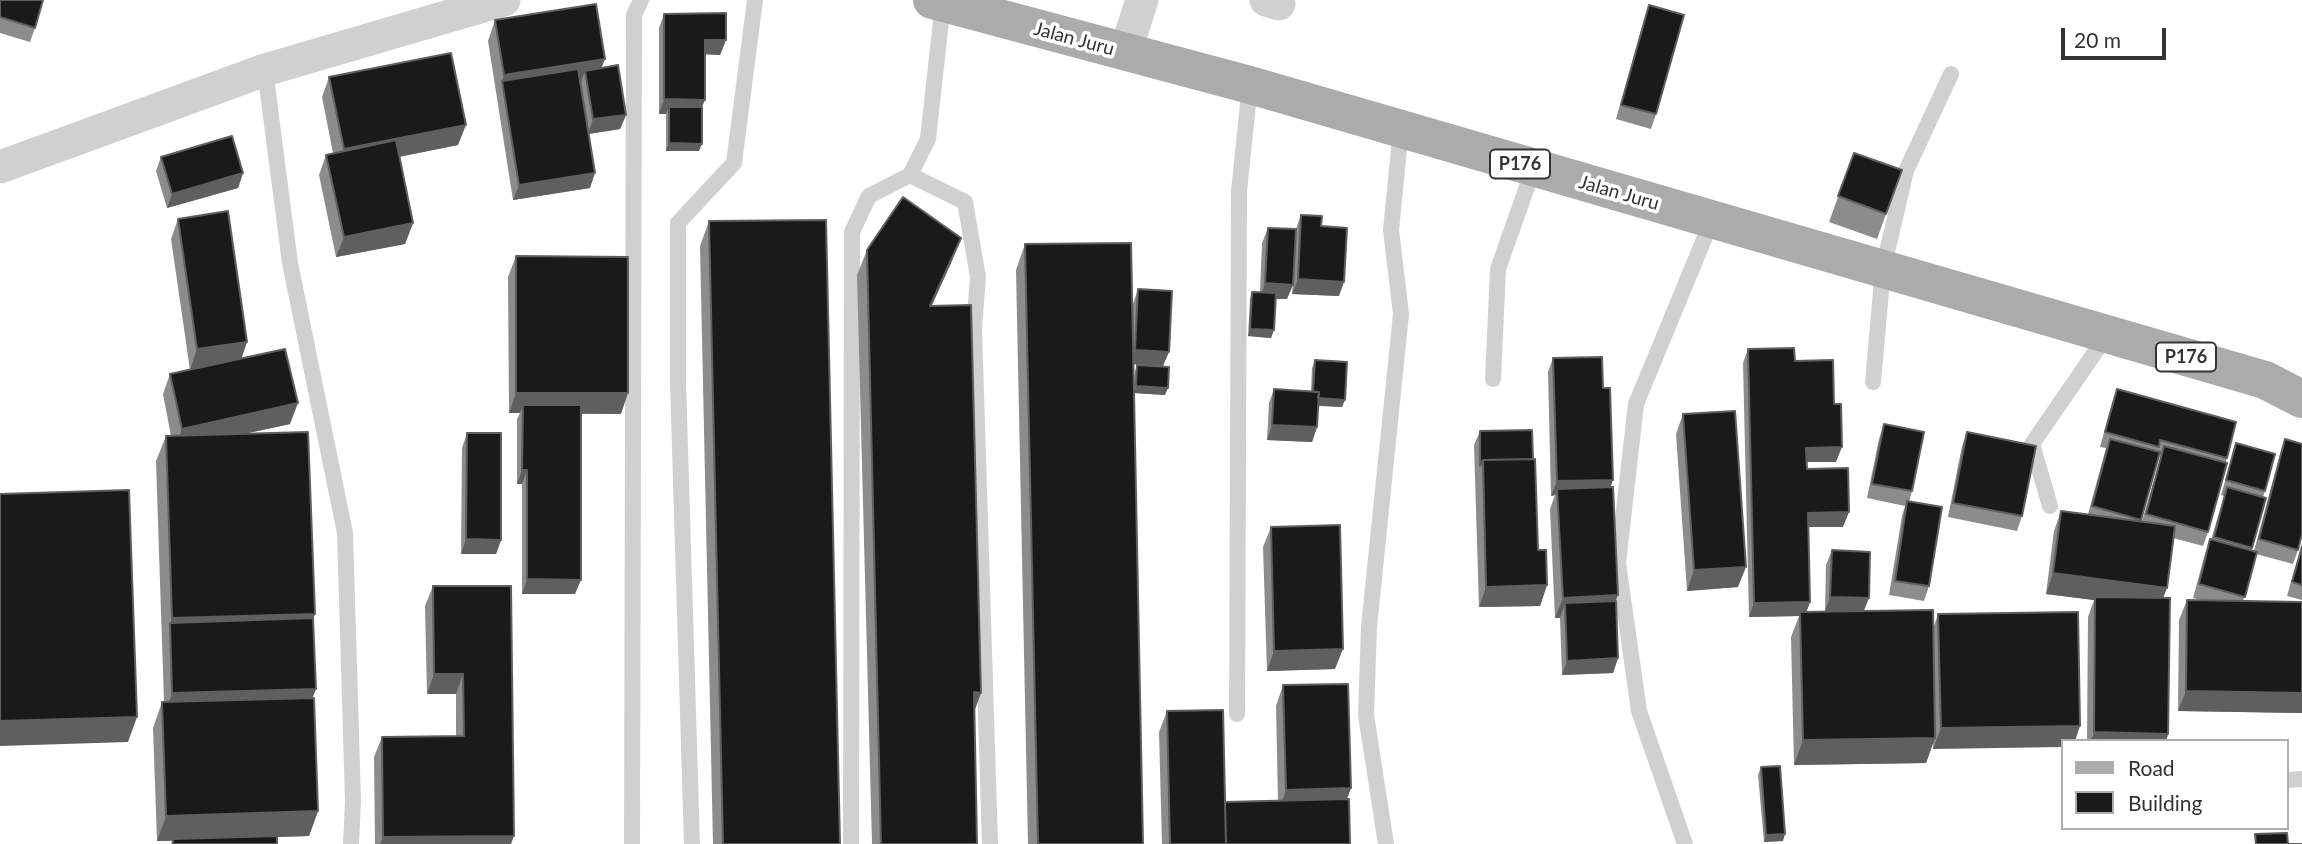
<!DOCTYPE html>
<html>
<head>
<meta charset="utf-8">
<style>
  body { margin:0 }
  #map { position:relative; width:2302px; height:844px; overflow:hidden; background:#fff; font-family:Lato,sans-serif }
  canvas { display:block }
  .legend { position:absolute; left:2061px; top:739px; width:228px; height:91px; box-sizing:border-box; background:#fff; border:2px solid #adadad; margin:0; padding:9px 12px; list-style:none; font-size:21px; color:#333 }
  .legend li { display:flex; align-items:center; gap:14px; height:35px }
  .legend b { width:35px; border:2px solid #adadad }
  .scale { position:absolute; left:2061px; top:28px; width:105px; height:32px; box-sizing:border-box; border:4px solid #333; border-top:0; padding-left:9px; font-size:21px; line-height:24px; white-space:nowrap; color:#333; -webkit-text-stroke:5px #fff; paint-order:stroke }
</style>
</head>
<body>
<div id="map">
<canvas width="2302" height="844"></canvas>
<ul class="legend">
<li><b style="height:9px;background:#ababab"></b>Road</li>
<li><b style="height:19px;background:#1a1a1a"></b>Building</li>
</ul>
<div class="scale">20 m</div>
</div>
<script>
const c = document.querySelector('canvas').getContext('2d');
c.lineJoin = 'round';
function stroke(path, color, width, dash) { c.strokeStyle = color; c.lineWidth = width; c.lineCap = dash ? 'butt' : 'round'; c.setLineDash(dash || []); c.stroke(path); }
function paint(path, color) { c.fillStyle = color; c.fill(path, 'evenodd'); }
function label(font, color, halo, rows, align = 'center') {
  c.font = font + ' Lato,sans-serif'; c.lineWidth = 7; c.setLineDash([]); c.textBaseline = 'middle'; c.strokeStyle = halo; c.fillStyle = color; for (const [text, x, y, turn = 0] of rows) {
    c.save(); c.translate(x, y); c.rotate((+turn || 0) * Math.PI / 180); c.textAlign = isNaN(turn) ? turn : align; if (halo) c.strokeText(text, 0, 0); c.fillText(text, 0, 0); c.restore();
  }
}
stroke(new Path2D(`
  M265,70L290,263L345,533L353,801L351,844
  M910,175L965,202L978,277L974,328L990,844
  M1493,379L1498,269L1534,167
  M1873,382L1883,269L1906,171L1951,74
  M2050,506L2032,444L2107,335
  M1237,714L1239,191L1250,85
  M2286,780L2302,779
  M632,844L634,15L641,0
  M692,844L678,382V223L734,163L755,0
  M851,844L852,232L869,196L910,175L928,139L943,3
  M1386,844L1366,715L1369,627L1401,314L1391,230L1401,129
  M1685,844L1639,711L1618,563L1636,404L1712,220`), '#d0d0d0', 16);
stroke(new Path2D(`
  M1266,0L1279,4
  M1125,53L1142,0
  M0,167L265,70L504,0`), '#d0d0d0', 33);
stroke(new Path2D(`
  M932,0L1250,85L2265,380L2302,399`), '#ababab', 38);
paint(new Path2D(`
  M0,0L35,28L30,42L0,33Z
  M1649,5L1656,114L1651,129L1616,119L1644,20Z
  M664,14L726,40L720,55L705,54L699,151H666V114H659V28Z
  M495,20L601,68L626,115L620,129L589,134L590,188L513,200L488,41Z
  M329,77L458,145L399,157L413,223L405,244L336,257L319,175L326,155L333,153L322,97Z
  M1854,153L1902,170L1877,239L1829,222Z
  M161,157L243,173L238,188L167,208L156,171Z
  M1301,215L1339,296L1292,294L1296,229Z
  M178,219L242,358L290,424L244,434L315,614L313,618V698L318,811L309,836L277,837V844H171L172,841H157L153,728L162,702H164L156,461L166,436H171L163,394L170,374L190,370L171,239Z
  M709,221L840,844H713L700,246Z
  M1268,228L1287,299H1275L1271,338L1248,336L1250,299L1252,292H1260L1262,243Z
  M1025,244L1132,315L1133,304L1138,289L1172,291L1133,364L1134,389L1135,372L1137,365L1165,395L1134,393L1143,844H1028L1016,270Z
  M867,250L951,263L932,305L974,711L977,844H872L857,275Z
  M516,256L621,414H581L575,594H522V484H517V419L520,413H509L508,277Z
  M1748,349L1834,404L1836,462H1806L1807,469L1843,527H1808L1810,602L1806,612H1834L1825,611L1826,565L1832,550L1864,611L1933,629L1938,614L2078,612L1933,749V743L1926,763L1794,765L1791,637L1799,616L1749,617L1743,363Z
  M1553,358L1603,388L1610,487L1618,658L1613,673L1562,675L1560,618H1555L1550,509L1555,495L1551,496L1548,372Z
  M1315,360L1342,407L1318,406L1317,427L1312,442L1267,440L1269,403L1274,389L1311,391L1312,368Z
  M2117,389L2227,458L2208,532L2203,546L2173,538L2163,598L2168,734L2166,741H2087L2088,617L2094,600L2046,594L2054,531L2061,511L2088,514L2106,448L2100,447L2112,403ZM2159,455L2161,456L2142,521H2141Z
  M1683,414L1738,587L1687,591L1676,434Z
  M1884,424L1912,491L1909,502L1929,586L1924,601L1889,595L1902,516L1905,506L1867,498L1879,439Z
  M1480,431L1538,550L1547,585L1540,606L1479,607L1474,445Z
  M1967,432L2022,516L2017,531L1948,517L1962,446Z
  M467,433L501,540L496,554H461L462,448Z
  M2285,439L2298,550L2293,564L2256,554L2243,601L2302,602V713L2178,711L2179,620L2187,600H2201L2193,598L2205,554L2210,539L2211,540L2224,496L2221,495L2236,443L2265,491L2263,497L2266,498L2251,551H2254L2280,454Z
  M1271,527L1335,669L1267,671L1263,547Z
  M2302,543V600L2287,596Z
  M433,586H511V844H375L374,757L382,737L456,736V694H427L425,606Z
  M1283,685L1351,788L1347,799L1350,844H1162L1159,732L1167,711L1225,802L1278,800L1276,706Z
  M1761,767L1783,841L1764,842L1758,775Z`), '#8c8c8c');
paint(new Path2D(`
  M705,40H726L720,55L699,54Z
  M605,59L597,79L585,71L581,82L502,81L504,75Z
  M664,99L705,100L699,114L669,107L666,114H659Z
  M626,115L620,129L588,134L593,119Z
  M466,125L458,145L337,169L344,149Z
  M669,143L702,144L699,151H666Z
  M243,173L238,188L167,208L172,194Z
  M595,173L590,188L513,200L519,185Z
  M413,223L405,244L336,257L344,237Z
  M961,238L951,263L920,331L930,306Z
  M1298,279L1344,282L1339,296L1292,294Z
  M1265,283L1293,285L1287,299L1260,298Z
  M1250,329L1274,330L1271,338L1248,336Z
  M247,342L240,363L190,370L197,349Z
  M1135,350L1169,352L1163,366L1130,364Z
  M1136,386L1168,388L1165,395L1134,393Z
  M516,393H628L621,414L523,413V405L520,413H509Z
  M1313,398L1345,400L1342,407L1310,405Z
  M298,403L290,424L174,449L182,429Z
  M1272,425L1317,427L1312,442L1267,440Z
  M1842,447L1836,462H1801L1806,448Z
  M522,470H527L522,484H517Z
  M1613,480L1608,494L1557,489L1555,495L1551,496L1557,481Z
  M1849,512L1843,527H1802L1808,513Z
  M466,539L501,540L496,554H461Z
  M1746,567L1738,587L1687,591L1694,570Z
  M2053,573L2167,588L2159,609L2095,597L2094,600L2046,594Z
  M527,579L581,580L575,594H522Z
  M1547,585L1540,606L1479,607L1486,587Z
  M1618,595L1610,615L1565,603L1560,618H1555L1563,598Z
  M1830,597L1869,598L1863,613L1825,611Z
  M1810,602L1805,616L1800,612L1799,616L1749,617L1754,603Z
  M315,614L305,639L170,623L172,618Z
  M1343,649L1335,669L1267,671L1274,651Z
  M1618,658L1613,673L1562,675L1567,661Z
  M434,674H463L456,694H427Z
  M316,689L308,710L165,714L172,693Z
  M2186,691L2302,693V713L2178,711Z
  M974,692L981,693L972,718Z
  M137,717L128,742L0,746V721Z
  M2080,726L2075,741H2062V747L1933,749L1941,728Z
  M2094,732L2168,734L2166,741H2092Z
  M1935,738L1926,763L1794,765L1803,740Z
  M1351,788L1343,809L1279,810L1286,790Z
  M318,811L309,836L157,841L166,816Z
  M1785,834L1783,841L1764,842L1766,835Z
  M514,836L511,844H380L383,837Z`), '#5f5f5f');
const building = new Path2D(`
  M0,0H43L35,28L0,17Z
  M596,4L605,59L504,75L495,20Z
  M1649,5L1684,15L1656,114L1621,105Z
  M726,13V40H705V100L664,99V14Z
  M451,53L466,125L344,149L329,77Z
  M618,65L626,115L593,119L585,71Z
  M578,69L595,173L519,185L502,81Z
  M669,107H702V144L669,143Z
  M232,136L243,173L172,194L161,157Z
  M396,140L413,223L344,237L326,155Z
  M1854,153L1902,170L1886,214L1838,196Z
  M903,197L961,238L930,306L971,305L981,693L974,692L977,844H881L867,250Z
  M228,211L247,342L197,349L178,219Z
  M1301,215L1322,216L1321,226L1347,228L1344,282L1298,279Z
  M826,220L840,844H723L709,221Z
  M1268,228L1296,229L1293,285L1265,283Z
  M1131,243L1143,844H1038L1025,244Z
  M516,256L628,257V393H516Z
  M1138,289L1172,291L1169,352L1135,350Z
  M1252,292L1276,293L1274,330L1250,329Z
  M1794,348L1795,361L1833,360L1834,404H1841L1842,447L1806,448L1807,469L1848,468L1849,512L1808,513L1810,602L1754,603L1748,349Z
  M285,349L298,403L182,429L170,374Z
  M1602,357L1603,388H1610L1613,480L1557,481L1553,358Z
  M1315,360L1347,362L1345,400L1318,398L1319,392H1313Z
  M1137,365L1169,367L1168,388L1136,386Z
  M1274,389L1319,392L1317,427L1272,425Z
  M2117,389L2236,422L2227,458L2160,440L2159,447L2105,432Z
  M523,405H581V580L527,579V470H522Z
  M1735,411L1746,567L1694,570L1683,414Z
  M1884,424L1924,432L1912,491L1872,484Z
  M1532,430L1533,459L1483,460L1480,466V431Z
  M308,432L315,614L172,618L166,436Z
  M1967,432L2036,446L2022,516L1953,503Z
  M467,433H501V540L466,539Z
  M2110,439L2160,452L2141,520L2092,506Z
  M2285,439L2302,444V534L2298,550L2259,539Z
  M2236,443L2275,454L2265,491L2226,480Z
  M2164,446L2227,463L2208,532L2146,514Z
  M1535,459L1538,550H1546L1547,585L1486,587L1483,460Z
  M1613,487L1618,595L1563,598L1557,489Z
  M2227,487L2266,498L2252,548L2214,537Z
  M129,490L137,717L0,721V494Z
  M1907,501L1942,507L1929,586L1895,581Z
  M2061,511L2175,526L2167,588L2053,573Z
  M1340,525L1343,649L1274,651L1271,527Z
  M2210,539L2257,552L2245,597L2199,584Z
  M2302,547V585L2292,582Z
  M1832,550L1870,552L1869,598L1830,597Z
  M433,586H511L514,836L383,837L382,737L464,736L463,674H434Z
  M2095,597L2170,598L2168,734L2094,732Z
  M2187,600L2302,602V693L2186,691Z
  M1616,601L1618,658L1567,661L1565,603Z
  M1933,610L1935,738L1803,740L1800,612Z
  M2078,612L2080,726L1941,728L1938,614Z
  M313,618L316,689L172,693L170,623Z
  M1348,684L1351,788L1286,790L1283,685Z
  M314,698L318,811L166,816L162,702Z
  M1223,710L1226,844H1170L1167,711Z
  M2092,738L2164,740V741H2092Z
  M1780,766L1785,834L1766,835L1761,767Z
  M1349,799L1350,844H1226L1225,802Z
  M2287,833L2288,844H2302H2256L2255,834Z
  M277,836V844H173V839Z`);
paint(building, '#1a1a1a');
stroke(building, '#5f5f5f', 2);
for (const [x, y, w] of [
  [1520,164,60],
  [2186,357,60]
]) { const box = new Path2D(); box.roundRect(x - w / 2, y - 14.5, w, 29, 5); c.fillStyle = '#fff'; c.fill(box); stroke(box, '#333', 2); }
label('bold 18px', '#333', null, [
  ["P176",1520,164],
  ["P176",2186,357]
]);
label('19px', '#333', '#fff', [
  ["Jalan Juru",1074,39,15],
  ["Jalan Juru",1619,193,16]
]);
</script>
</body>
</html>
